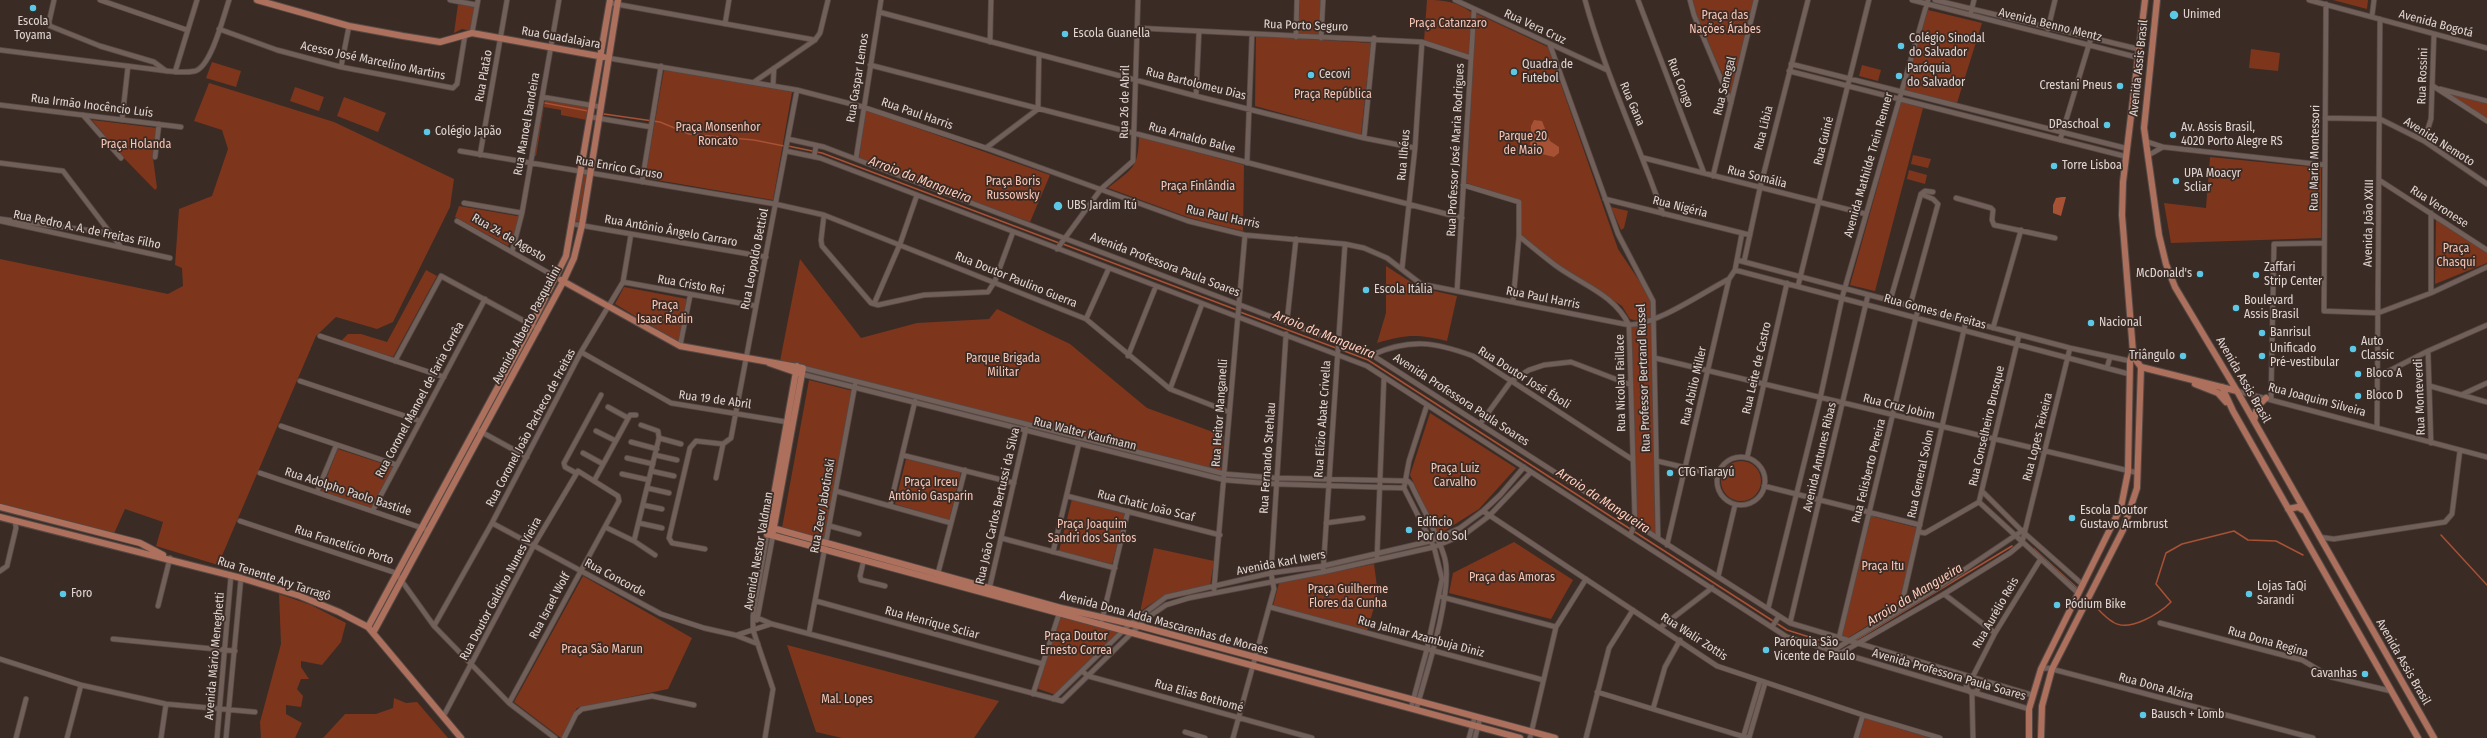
<!DOCTYPE html>
<html>
<head>
<meta charset="utf-8">
<style>
  body { margin:0 }
  canvas { display:block; background:#3a2b25 }
</style>
</head>
<body>
<canvas width="2487" height="738"></canvas>
<script>
const c = document.querySelector('canvas').getContext('2d');
c.lineJoin = 'round';
function paint(path, color) { c.fillStyle = color; c.fill(path, 'evenodd'); }
function stroke(path, color, width, dash) { c.strokeStyle = color; c.lineWidth = width; c.lineCap = dash ? 'butt' : 'round'; c.setLineDash(dash || []); c.stroke(path); }
function label(font, color, halo, rows, align = 'center') {
  c.font = font + ' "Fira Sans Condensed",sans-serif'; c.lineWidth = 3.5; c.setLineDash([]); c.textBaseline = 'middle'; c.strokeStyle = halo; c.fillStyle = color; for (const [text, x, y, turn = 0] of rows) {
    c.save(); c.translate(x, y); c.rotate((+turn || 0) * Math.PI / 180); c.textAlign = isNaN(turn) ? turn : align; if (halo) c.strokeText(text, 0, 0); c.fillText(text, 0, 0); c.restore();
  }
}
paint(new Path2D(`
  M1300,0H1321L1319,36L1298,35Z
  M1427,0C1446,0 1456,2 1471,12L1469,55L1424,41Z
  M1693,0H1756L1731,94L1696,14Z
  M2333,0H2368L2367,9Z
  M458,4L475,7L471,31L462,29L454,33Z
  M1928,10L1982,23L1957,103L1904,91Z
  M1475,13L1548,47L1618,249L1650,297L1651,317L1638,321L1630,319L1622,306L1554,262L1522,235L1520,200L1466,183Z
  M1256,36L1371,43L1361,135L1255,106Z
  M2251,49L2280,53L2278,71L2249,68Z
  M212,62L241,71L236,87L206,78Z
  M1862,65L1881,70L1878,81L1859,76Z
  M664,70L792,92L773,200L645,178Z
  M209,83L334,122L454,179L450,207L393,322L377,329L336,317L316,336L218,565L156,546L163,522L125,509L112,538L0,509V259L168,294L183,286L182,268L175,265L179,209L212,196L228,149L222,130L194,121Z
  M295,87L324,97L319,111L290,101Z
  M2447,92L2487,103V119Z
  M546,96L590,104L587,120L561,115V110L544,107L536,156H534Z
  M344,97L386,113L378,132L337,116Z
  M1901,102L1923,108L1875,291L1850,285Z
  M866,110L1050,175L1030,222L859,159Z
  M92,120L157,128L153,158L157,188L155,190L120,154Z
  M1139,137L1244,165L1243,231L1190,218L1108,188C1132,168 1138,170 1139,137Z
  M1913,155L1931,159L1928,168L1911,164Z
  M2210,157L2321,168V238L2171,243L2164,203L2206,208Z
  M1909,170L1927,175L1925,184L1907,179Z
  M583,172L588,173L581,222L575,221Z
  M459,206L517,216L520,214L514,236L508,246L455,217Z
  M1611,207L1628,211L1624,228L1621,230Z
  M2436,220L2487,253V263L2435,284Z
  M800,259L861,338L917,323L989,319L997,309L1070,344L1147,408L1224,436L1221,472L780,361Z
  M1386,266L1420,288L1457,296L1447,341C1417,334 1407,334 1377,343L1386,313Z
  M426,270L437,276L393,357L341,341L348,334H361L387,342Z
  M624,287L687,299L679,342L615,304Z
  M1653,323L1655,534L1636,522L1631,327H1641Z
  M809,380L853,391L826,539L782,528Z
  M1430,413L1516,468L1479,509L1438,535L1410,475Z
  M338,449L393,467L371,508L321,492Z
  M906,459L961,472L949,520L895,504Z
  M1721 481a20 20 0 1 1 40 0a20 20 0 1 1-40 0Z
  M1072,499L1126,512L1112,564L1059,551Z
  M1871,516L1918,528L1899,606L1846,639L1841,638Z
  M1514,542L1573,580L1551,619L1449,593L1453,573Z
  M1154,548L1214,561L1210,586C1181,590 1164,593 1140,612Z
  M1374,564L1378,594L1367,631L1273,606L1279,583Z
  M583,576L692,638L668,689L577,708L561,738L514,702Z
  M279,594L311,605L346,623L341,642L322,665L301,661V667L309,679H301L297,689L303,696L301,707L286,705V714L302,723L295,738H261L260,722L281,644Z
  M1061,616L1119,632L1056,695L1036,688Z
  M787,645L999,701L974,738H842L816,732Z
  M394,698L406,703L417,702L448,738H323L345,714H376L393,708Z
  M1865,718L1930,738H1859Z`), '#7d351c');
paint(new Path2D(`
  M1534,120L1542,121L1550,141L1559,147V153L1554,157L1538,153L1530,146L1531,126Z
  M2062,197H2066L2061,216L2053,213V205L2056,198Z`), '#a75135');
stroke(new Path2D(`
  M545,103L588,111
  M604,114L660,122L689,134L754,140L784,146
  M788,146L822,153L1059,243
  M1063,244L1237,310
  M1240,312L1336,348
  M1339,349L1368,360L1787,630L1838,646
  M2441,535L2487,585
  M2034,549L2077,588
  M2094,605C2100,611 2106,618 2113,622C2129,633 2160,613 2171,602L2156,584L2166,553L2182,544L2234,531L2248,540L2276,541L2303,555
  M1854,641L2012,546`), '#a75135', 1.5);
const minor = new Path2D(`
  M54,0L49,22L50,26L100,46L154,62L166,71
  M100,0L187,30
  M450,0L477,5
  M1455,0L1607,70
  M1585,0C1605,73 1638,142 1663,214
  M1638,0L1704,173
  M1690,0L1694,15L1731,103
  M1912,0L2136,57
  M1935,0L2138,49
  M2309,0L2487,48
  M610,3L815,40
  M2326,4L2324,311L2378,313L2431,293L2487,267
  M879,12L1196,96L1364,138L1415,148
  M1971,12L1974,0
  M2372,16L2374,0
  M725,24L729,0
  M1137,28L1422,42L1471,58
  M219,29L277,50L341,67L453,88L457,84L465,35
  M2048,29L2055,0
  M472,33L478,0
  M1296,37L1297,0
  M1321,38L1323,0
  M990,42L991,0
  M1550,45L1618,234L1653,301L1658,538
  M0,50L167,71C175,72 186,73 195,71C211,67 224,15 229,0
  M608,58L797,90L863,107L986,148L1188,221L1245,235L1345,244L1364,248L1387,258L1421,284L1629,325C1658,324 1702,293 1729,279
  M1791,64L2125,148
  M870,65L1462,218
  M341,67L349,26
  M1789,71L2124,156
  M175,72L197,0
  M754,82L815,40L820,33L828,0
  M773,86L774,68
  M2433,86L2487,121
  M2440,89L2487,101
  M1196,96L1199,32
  M542,97L601,107
  M0,105L181,127
  M83,115L121,158
  M591,117L651,127
  M2325,118L2380,119L2424,141L2487,184
  M122,120L128,66
  M1364,138L1374,38
  M788,139L824,147L1372,355L1790,623L2032,695
  M2060,140L2091,38
  M2145,141L2163,147L2325,165
  M2424,141L2431,119L2434,34
  M986,148L1038,109L1039,55
  M460,151L775,204L824,215L1086,319L1170,389L1229,412
  M786,151L820,158L1367,366L1787,637L2029,709
  M480,155L507,0
  M2147,156L2163,147
  M155,157L159,124
  M814,157L816,146
  M1644,158L1866,214
  M856,159L881,0
  M0,163L63,171L121,247
  M1247,163L1252,34
  M1713,176L1756,0
  M2379,180L2487,250
  M642,182L661,66
  M1463,185L1519,202V236L1513,302
  M1956,198L1991,208L1993,210L1992,220L1994,225L2055,238
  M1605,199L1750,235
  M464,203L522,213
  M2431,213V293
  M824,215L821,240L822,246L871,303L878,305L924,295L988,292L995,281L1013,232
  M0,219L110,233
  M0,221L170,258
  M457,221L556,277
  M573,224L766,257
  M1519,236C1531,246 1543,256 1555,265C1582,285 1614,294 1629,325L1635,523L1630,536
  M1057,249L1101,189L1133,161L1138,0
  M512,252L522,213L559,0
  M1737,260L2070,348L2130,361
  M1744,262L1760,188L1808,0
  M1402,269L1415,148L1422,42
  M1735,270L2129,374
  M623,282L756,306
  M1798,286L1869,0
  M1457,291L1474,10
  M1890,301L1921,194L1925,191L1933,192
  M874,304L900,244L917,195
  M1910,306L1938,204L1933,199L1921,194
  M1086,319L1109,268
  M1287,321L1296,239
  M1993,328L2021,230
  M320,336L444,377
  M680,346L690,296
  M2428,351L2431,443
  M581,352L671,403L787,422
  M1372,355C1410,338 1435,342 1473,356L1633,460
  M1128,356L1156,286
  M1655,358L2138,473
  M395,361L441,276L539,329
  M803,368L1225,474L1276,478L1408,481L1411,484C1422,508 1438,533 1445,559C1453,592 1426,675 1416,710
  M2107,368L2110,357
  M801,374L1225,480L1275,484L1404,488
  M2379,376L2428,351L2487,325
  M300,381L420,421
  M2430,386L2487,402
  M1170,389L1202,304
  M2237,391L2487,457
  M2461,395L2487,383
  M2271,399L2274,244L2324,243
  M608,407L628,418
  M1480,424L1511,381L1529,370L1544,365L1571,362L1631,385
  M281,426L397,465
  M2377,427L2380,19
  M476,429L527,457
  M596,431L616,441
  M659,438L681,444
  M631,442L657,449
  M583,453L603,464
  M655,455L677,460
  M902,455L1014,483
  M1717 481a24 24 0 1 1 48 0a24 24 0 1 1-48 0Z
  M627,458L653,464
  M1747,458L1787,283
  M1657,461L1717,475
  M651,471L674,476
  M260,473L425,529
  M576,473L565,467L564,463L601,395
  M622,474L649,480
  M716,478L723,444
  M594,481L630,415H636
  M1764,486L1920,525
  M647,488L669,493
  M1404,488L1434,547L1442,579L1427,649L1411,708
  M1404,488L1409,461L1427,405
  M836,491L951,523
  M1982,491L2022,531L2083,585
  M317,492L336,446
  M1067,496L1220,535
  M1979,502L2078,593
  M643,505L662,509
  M890,506L915,401
  M373,510L485,299
  M1483,511L1717,666L1863,715L1940,738
  M240,521L396,573L434,626L509,703L555,738
  M492,523L661,614L704,628L735,635L758,644
  M639,523L662,528
  M1326,523L1363,518
  M830,526L859,534
  M605,527L634,541L655,555
  M1919,532L1925,533L1979,502L2019,335
  M2319,537L2334,539L2445,522L2452,514L2460,450
  M1001,538L1115,568
  M634,541L659,438L658,431L641,425
  M1667,545L1729,279L1735,270L1742,233
  M705,549L672,543L669,538L690,448L696,441L723,444L731,438L797,90
  M1053,552L1079,443
  M1377,557L1384,377
  M864,559L860,576L861,580L885,586
  M0,571L7,566L16,528L15,521
  M1323,572L1345,244
  M937,577L965,470
  M1718,577L1735,505
  M1214,589L1245,235
  M989,590L1026,429
  M1944,594L1995,633
  M1442,597L1556,627
  M816,601L1043,664
  M158,606L170,558
  M1270,607L1543,680
  M1901,607L1966,321
  M1768,609L1820,399L1842,298L1928,0
  M753,616L772,624L1062,701L1147,618L1166,605L1189,598L1323,572L1434,547L1465,534L1489,516L1531,472
  M757,620L773,535
  M1102,620L1128,511
  M1790,623L1868,295
  M2160,623L2302,660L2331,677L2391,691
  M434,626L492,523L581,352L623,282L631,234
  M1661,627L1712,588
  M1772,627L1779,616
  M809,633L855,385
  M737,635L771,624
  M1839,638L1918,309
  M113,639L235,651
  M1832,651L1937,588L2025,529
  M1841,653L1944,594L2010,553L2022,543L2070,348
  M0,659L81,685L166,704L255,712
  M2041,669L2048,668L2313,738
  M1082,671L1088,676L1312,738
  M1972,678L1995,633L2040,560
  M1597,692L1748,738
  M1970,692L1966,686L1972,678
  M1973,692L1977,691L1979,686L1975,679
  M1972,693L1973,738
  M1033,694L1060,611
  M1053,699L1130,624L1166,597L1271,573L1323,566L1431,541L1460,528L1483,511L1500,495L1524,467
  M1653,709L1665,667L1680,640
  M443,717L534,545L578,471L618,496L619,501L509,703
  M1185,732L1205,738
  M16,738L26,699
  M67,738L81,685
  M161,738L166,704
  M217,738L231,575
  M226,738L241,578
  M564,738L576,714L582,709L652,696L694,705
  M765,738L773,689L753,630V616L767,534
  M1233,738L1274,589L1271,573L1286,334
  M1469,738L1475,716
  M1475,738L1480,718
  M1530,738L1556,627L1586,579
  M1586,738L1609,648L1633,610
  M1743,738L1760,681
  M1749,738L1765,683
  M1856,738L1863,715`);
const major = new Path2D(`
  M257,0L349,26L403,36L440,42L472,33L604,57
  M2157,0L2144,128L2159,235L2166,264L2175,287L2237,391L2434,738
  M561,280L680,346L803,368L773,532
  M769,363L798,373
  M797,366L767,534L1520,738
  M2141,367L2135,359L2133,352L2122,215L2123,182L2145,0
  M2141,367L2237,391
  M2195,384L2218,393L2226,402
  M2222,387L2233,411L2418,738
  M2254,421L2257,407L2266,398
  M0,507L140,543L163,555
  M2288,509L2298,507L2303,510
  M0,517L241,578L300,596L339,612L368,627L461,738
  M769,527L1061,608L1140,626L1555,738
  M368,627L532,324L566,256L610,0
  M373,633L563,282L574,258L582,225L618,0
  M2029,738V709L2041,669L2121,507L2128,472L2130,361L2133,352
  M2041,738L2042,706L2052,669L2123,530L2137,488L2141,367`);
stroke(minor, '#564945', 6);
stroke(major, '#564945', 8);
stroke(minor, '#715f59', 4.5);
stroke(major, '#ac705d', 6);
for (const [x, y, r, color] of [
  [33,8,4,"#5bc8e6"],
  [2174,15,5,"#5bc8e6"],
  [1065,34,4,"#5bc8e6"],
  [1901,46,4,"#5bc8e6"],
  [1514,72,4,"#5bc8e6"],
  [1311,75,4,"#5bc8e6"],
  [1899,76,4,"#5bc8e6"],
  [2120,86,4,"#5bc8e6"],
  [2107,125,4,"#5bc8e6"],
  [427,132,4,"#5bc8e6"],
  [2173,135,4,"#5bc8e6"],
  [2054,166,4,"#5bc8e6"],
  [2176,181,4,"#5bc8e6"],
  [1058,206,5,"#5bc8e6"],
  [2200,274,4,"#5bc8e6"],
  [2256,275,4,"#5bc8e6"],
  [1366,290,4,"#5bc8e6"],
  [2236,308,4,"#5bc8e6"],
  [2091,323,4,"#5bc8e6"],
  [2262,333,4,"#5bc8e6"],
  [2353,349,4,"#5bc8e6"],
  [2183,356,4,"#5bc8e6"],
  [2262,356,4,"#5bc8e6"],
  [2358,374,4,"#5bc8e6"],
  [2358,396,4,"#5bc8e6"],
  [1670,473,4,"#5bc8e6"],
  [2072,518,4,"#5bc8e6"],
  [1409,530,4,"#5bc8e6"],
  [63,594,4,"#5bc8e6"],
  [2249,594,4,"#5bc8e6"],
  [2057,605,4,"#5bc8e6"],
  [1766,650,4,"#5bc8e6"],
  [2365,674,4,"#5bc8e6"],
  [2143,715,4,"#5bc8e6"]
]) { const dot = new Path2D(); dot.arc(x, y, r, 0, 2 * Math.PI); c.fillStyle = color; c.fill(dot); stroke(dot, '#3a2b25', 1.5); }
label('12px', '#e0d5d2', '#3a2b25', [
  ["Unimed",2183,15],
  ["Escola",33,22,"center"],
  ["Toyama",33,36,"center"],
  ["Escola Guanella",1073,34],
  ["Colégio Sinodal",1909,39],
  ["do Salvador",1909,53],
  ["Quadra de",1522,65],
  ["Futebol",1522,79],
  ["Paróquia",1907,69],
  ["do Salvador",1907,83],
  ["Cecovi",1319,75],
  ["Crestani Pneus",2112,86,"right"],
  ["DPaschoal",2099,125,"right"],
  ["Av. Assis Brasil,",2181,128],
  ["4020 Porto Alegre RS",2181,142],
  ["Colégio Japão",435,132],
  ["Torre Lisboa",2062,166],
  ["UPA Moacyr",2184,174],
  ["Scliar",2184,188],
  ["UBS Jardim Itú",1067,206],
  ["Zaffari",2264,268],
  ["Strip Center",2264,282],
  ["McDonald's",2192,274,"right"],
  ["Escola Itália",1374,290],
  ["Boulevard",2244,301],
  ["Assis Brasil",2244,315],
  ["Nacional",2099,323],
  ["Banrisul",2270,333],
  ["Auto",2361,342],
  ["Classic",2361,356],
  ["Unificado",2270,349],
  ["Pré-vestibular",2270,363],
  ["Triângulo",2175,356,"right"],
  ["Bloco A",2366,374],
  ["Bloco D",2366,396],
  ["CTG Tiarayú",1678,473],
  ["Escola Doutor",2080,511],
  ["Gustavo Armbrust",2080,525],
  ["Edificio",1417,523],
  ["Por do Sol",1417,537],
  ["Lojas TaQi",2257,587],
  ["Sarandi",2257,601],
  ["Foro",71,594],
  ["Pódium Bike",2065,605],
  ["Paróquia São",1774,643],
  ["Vicente de Paulo",1774,657],
  ["Cavanhas",2357,674,"right"],
  ["Bausch + Lomb",2151,715]
], 'left');
label('12px', '#f6c5b5', '#3a2b25', [
  ["Praça das",1725,16],
  ["Nações Árabes",1725,30],
  ["Praça Catanzaro",1448,24],
  ["Praça República",1333,95],
  ["Praça Monsenhor",718,128],
  ["Roncato",718,142],
  ["Parque 20",1523,137],
  ["de Maio",1523,151],
  ["Praça Holanda",136,145],
  ["Praça Boris",1013,182],
  ["Russowsky",1013,196],
  ["Praça Finlândia",1198,187],
  ["Praça",2456,249],
  ["Chasqui",2456,263],
  ["Praça",665,306],
  ["Isaac Radin",665,320],
  ["Parque Brigada",1003,359],
  ["Militar",1003,373],
  ["Praça Luiz",1455,469],
  ["Carvalho",1455,483],
  ["Praça Irceu",931,483],
  ["Antônio Gasparin",931,497],
  ["Praça Joaquim",1092,525],
  ["Sandri dos Santos",1092,539],
  ["Praça Itu",1883,567],
  ["Praça das Amoras",1512,578],
  ["Praça Guilherme",1348,590],
  ["Flores da Cunha",1348,604],
  ["Praça Doutor",1076,637],
  ["Ernesto Correa",1076,651],
  ["Praça São Marun",602,650],
  ["Mal. Lopes",847,700]
]);
label('12px', '#e0d5d2', '#3a2b25', [
  ["Avenida Bogotá",2436,24,15],
  ["Avenida Benno Mentz",2050,25,14],
  ["Rua Porto Seguro",1306,26,2],
  ["Rua Vera Cruz",1535,27,25],
  ["Rua Guadalajara",561,38,10],
  ["Acesso José Marcelino Martins",373,61,12],
  ["Avenida Assis Brasil",2139,68,-84],
  ["Rua Platão",484,76,-80],
  ["Rua Rossini",2423,76,-88],
  ["Rua Gaspar Lemos",858,78,-81],
  ["Rua Congo",1680,83,69],
  ["Rua Bartolomeu Dias",1196,84,14],
  ["Rua Senegal",1725,86,-76],
  ["Rua 26 de Abril",1125,102,-89],
  ["Rua Gana",1632,104,67],
  ["Rua Irmão Inocêncio Luís",92,106,7],
  ["Rua Paul Harris",917,114,19],
  ["Rua Manoel Bandeira",527,124,-80],
  ["Rua Líbia",1764,128,-76],
  ["Rua Arnaldo Balve",1192,138,15],
  ["Rua Guiné",1824,141,-76],
  ["Avenida Nemoto",2439,142,32],
  ["Rua Professor José Maria Rodrigues",1456,150,-87],
  ["Rua Ilhéus",1404,155,-85],
  ["Rua Maria Montessori",2315,158,-89],
  ["Avenida Mathilde Trein Renner",1869,165,-74],
  ["Rua Enrico Caruso",619,168,10],
  ["Rua Somália",1757,177,14],
  ["Rua Nigéria",1680,207,14],
  ["Rua Veronese",2439,207,33],
  ["Rua Paul Harris",1223,217,12],
  ["Avenida João XXIII",2369,223,-89],
  ["Rua Pedro A. A. de Freitas Filho",87,230,12],
  ["Rua Antônio Ângelo Carraro",671,231,10],
  ["Rua 24 de Agosto",509,238,30],
  ["Rua Leopoldo Bettiol",755,259,-79],
  ["Avenida Professora Paula Soares",1165,265,21],
  ["Rua Doutor Paulino Guerra",1016,280,22],
  ["Rua Cristo Rei",691,285,10],
  ["Rua Paul Harris",1543,298,11],
  ["Rua Gomes de Freitas",1935,312,15],
  ["Avenida Alberto Pasqualini",527,325,-62],
  ["Rua Leite de Castro",1757,368,-77],
  ["Rua Doutor José Éboli",1524,378,32],
  ["Rua Professor Bertrand Russel",1644,378,-92],
  ["Avenida Assis Brasil",2243,380,60],
  ["Rua Nicolau Faillace",1621,383,-91],
  ["Rua Abilio Miller",1694,386,-77],
  ["Rua Monteverdi",2420,397,-92],
  ["Rua Coronel Manoel de Faria Corrêa",420,400,-62],
  ["Rua 19 de Abril",715,400,8],
  ["Avenida Professora Paula Soares",1461,400,33],
  ["Rua Joaquim Silveira",2317,400,15],
  ["Rua Cruz Jobim",1899,407,14],
  ["Rua Heitor Manganelli",1220,413,-86],
  ["Rua Elízio Abate Crivella",1323,419,-86],
  ["Rua Conselheiro Brusque",1987,426,-77],
  ["Rua Coronel João Pacheco de Freitas",531,428,-62],
  ["Rua Walter Kaufmann",1085,434,14],
  ["Rua Lopes Teixeira",2038,437,-76],
  ["Avenida Antunes Ribas",1820,457,-77],
  ["Rua Fernando Strehlau",1268,458,-86],
  ["Rua Felisberto Pereira",1869,471,-76],
  ["Rua General Solon",1921,474,-78],
  ["Rua Adolpho Paolo Bastide",348,492,18],
  ["Rua Zeev Jabotinski",823,506,-80],
  ["Rua João Carlos Bertussi da Silva",998,506,-77],
  ["Rua Chatic João Scaf",1146,506,14],
  ["Rua Francelício Porto",344,545,18],
  ["Avenida Nestor Valdman",759,551,-80],
  ["Avenida Karl Iwers",1281,563,-11],
  ["Rua Concorde",615,578,28],
  ["Rua Tenente Ary Tarragô",274,579,18],
  ["Rua Doutor Galdino Nunes Vieira",501,589,-62],
  ["Rua Israel Wolf",550,606,-62],
  ["Rua Aurélio Reis",1996,613,-60],
  ["Rua Henrique Scliar",932,623,15],
  ["Avenida Dona Adda Mascarenhas de Moraes",1164,623,15],
  ["Rua Jalmar Azambuja Diniz",1421,637,15],
  ["Rua Walir Zottis",1694,637,33],
  ["Rua Dona Regina",2268,642,16],
  ["Avenida Mário Meneghetti",215,656,-85],
  ["Avenida Assis Brasil",2403,662,60],
  ["Avenida Professora Paula Soares",1949,675,16],
  ["Rua Dona Alzira",2156,687,15],
  ["Rua Elias Bothomé",1199,696,16]
]);
label('italic 13px', '#fecdbd', '#3a2b25', [
  ["Arroio da Mangueira",920,180,21],
  ["Arroio da Mangueira",1324,335,22],
  ["Arroio da Mangueira",1603,501,33],
  ["Arroio da Mangueira",1915,595,-31]
]);
</script>
</body>
</html>
